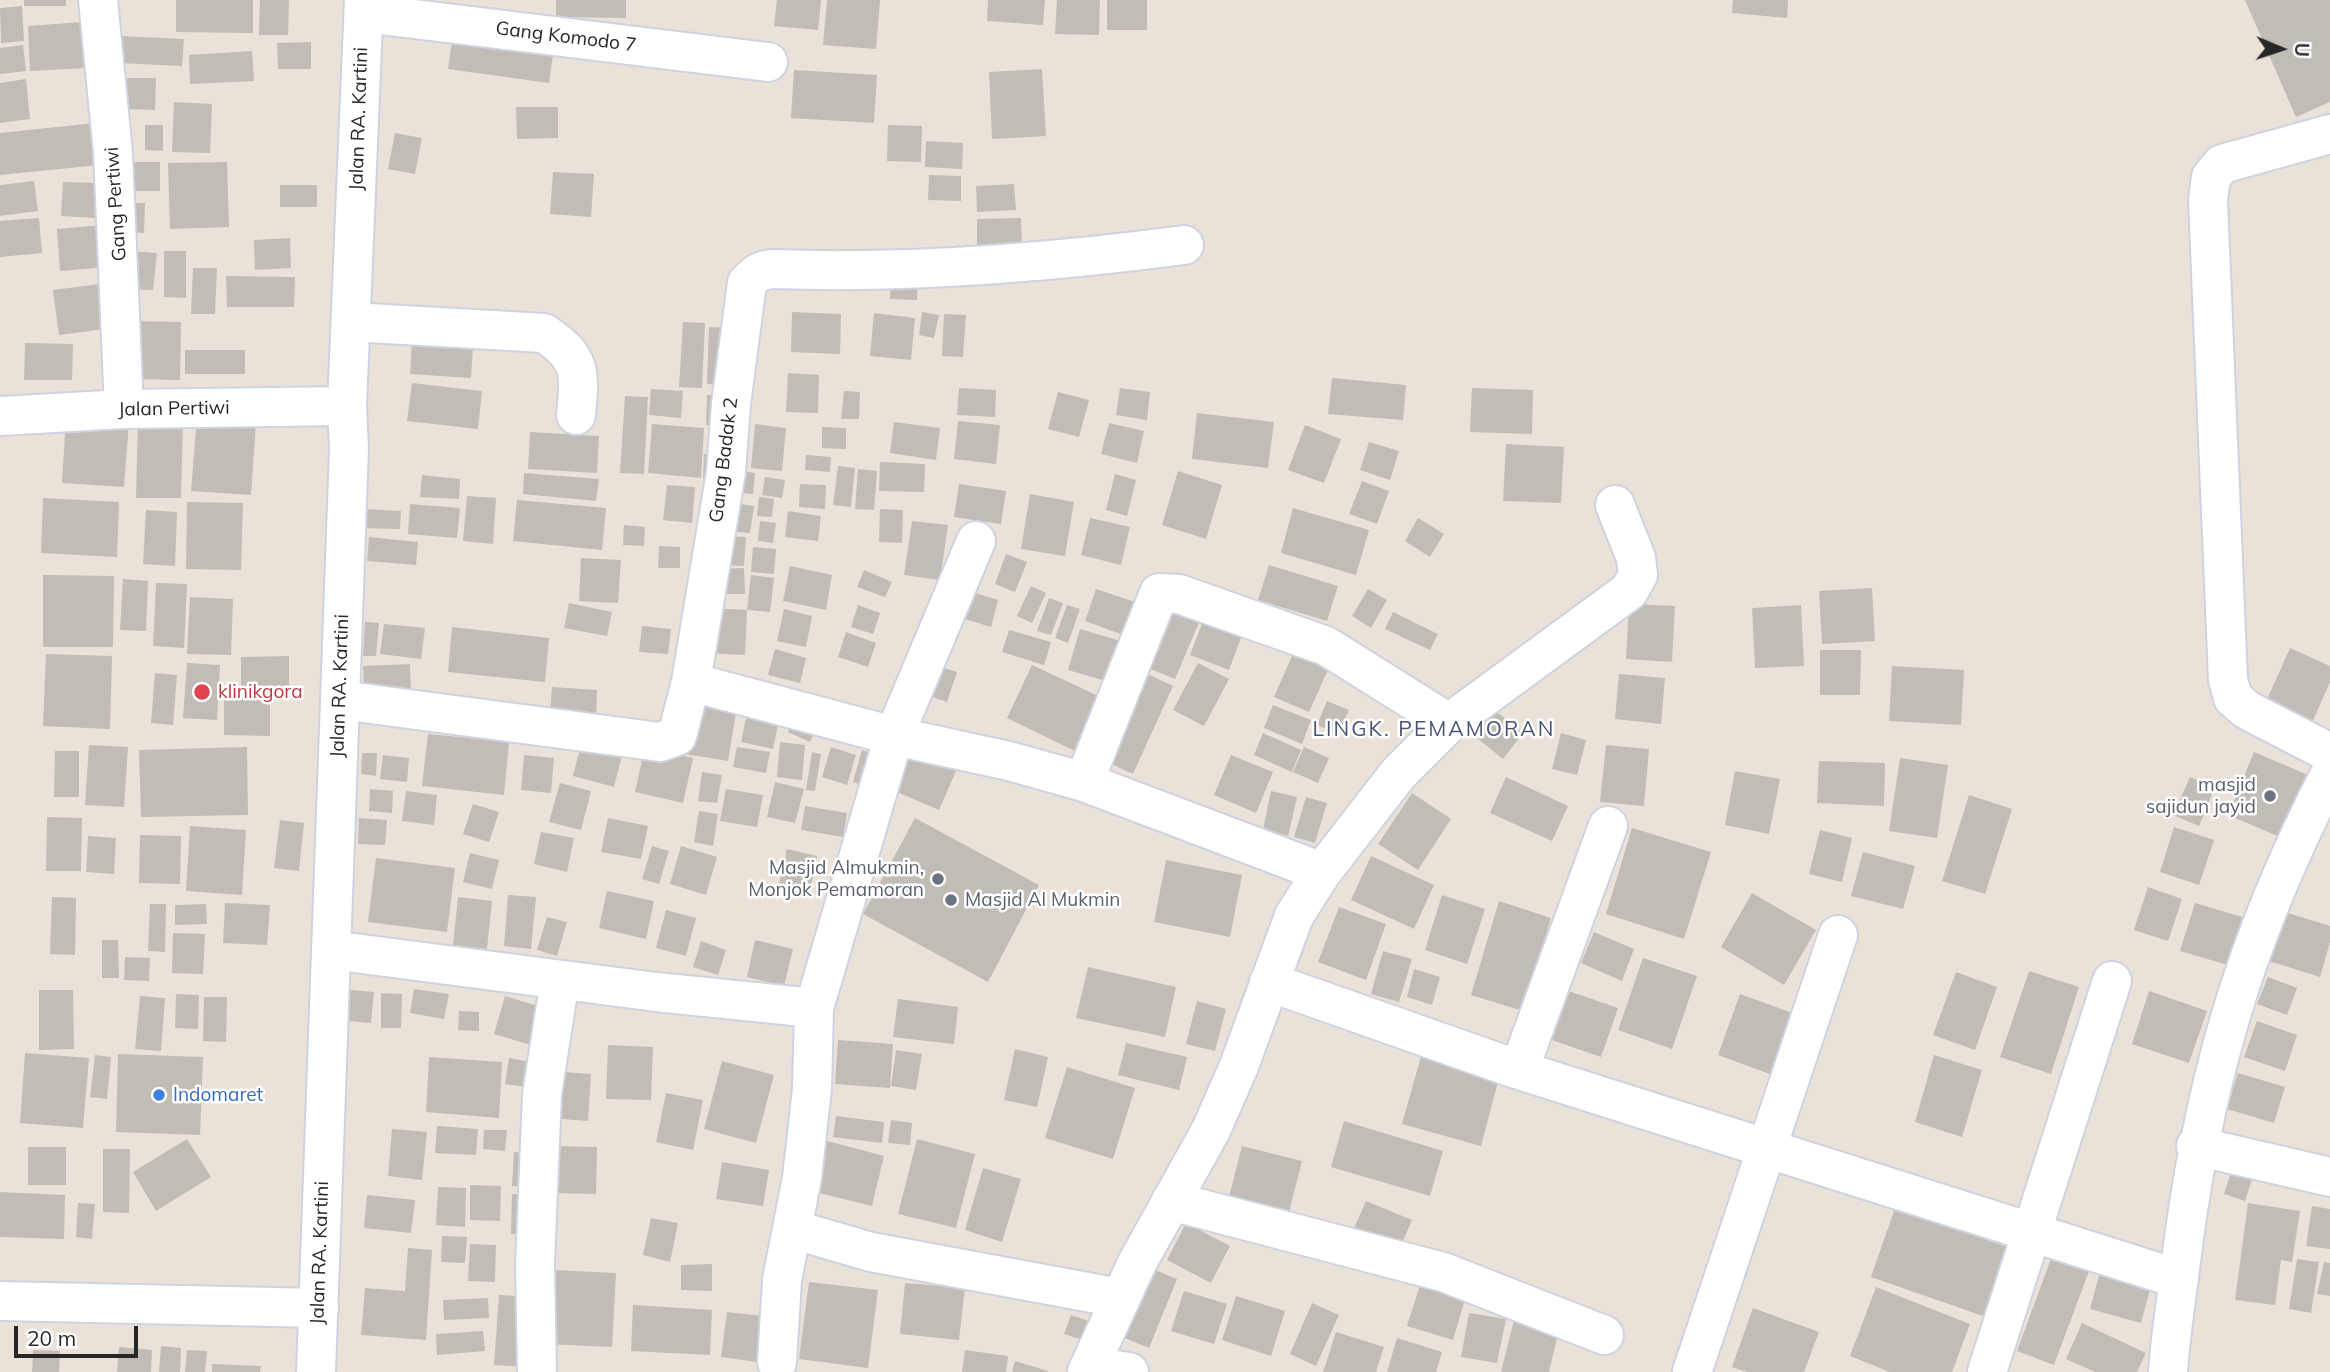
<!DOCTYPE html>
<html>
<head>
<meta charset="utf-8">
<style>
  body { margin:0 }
  #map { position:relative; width:2330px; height:1372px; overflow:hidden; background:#eae2d9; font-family:Mulish,sans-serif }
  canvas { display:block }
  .north { position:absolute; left:2246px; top:14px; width:70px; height:70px; -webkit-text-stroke:5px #fff; paint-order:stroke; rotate:92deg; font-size:19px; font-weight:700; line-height:28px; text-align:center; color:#272727 }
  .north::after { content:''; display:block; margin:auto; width:24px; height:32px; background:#272727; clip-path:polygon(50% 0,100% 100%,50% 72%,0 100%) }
  .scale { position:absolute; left:14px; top:1326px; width:124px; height:32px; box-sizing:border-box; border:4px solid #272727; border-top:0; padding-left:9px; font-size:21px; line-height:24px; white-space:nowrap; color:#272727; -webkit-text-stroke:5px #fff; paint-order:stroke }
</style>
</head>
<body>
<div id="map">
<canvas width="2330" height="1372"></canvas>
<div class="north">U</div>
<div class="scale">20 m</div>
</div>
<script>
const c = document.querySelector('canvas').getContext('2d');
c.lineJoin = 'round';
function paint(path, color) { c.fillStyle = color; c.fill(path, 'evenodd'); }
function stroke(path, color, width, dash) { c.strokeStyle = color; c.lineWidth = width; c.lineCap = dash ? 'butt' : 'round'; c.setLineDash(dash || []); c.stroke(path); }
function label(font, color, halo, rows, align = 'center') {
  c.font = font + ' Mulish,sans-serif'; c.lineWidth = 5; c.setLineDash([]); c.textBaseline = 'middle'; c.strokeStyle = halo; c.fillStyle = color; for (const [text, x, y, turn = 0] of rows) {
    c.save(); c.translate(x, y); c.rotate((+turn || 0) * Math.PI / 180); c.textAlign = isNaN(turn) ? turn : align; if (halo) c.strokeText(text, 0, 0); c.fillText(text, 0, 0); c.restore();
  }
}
paint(new Path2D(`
  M24,0H66V6H24Z
  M176,0H253V33L176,32Z
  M260,0H289L288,35H259Z
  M556,0H626V18L556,17Z
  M777,0H821L818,30L774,26Z
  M827,0H880L876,49L823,45Z
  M988,0H1045L1043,25L987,21Z
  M1057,0H1100L1099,35L1055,34Z
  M1107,0H1147V30H1107Z
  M1733,0H1788L1787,18L1732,13Z
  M2245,0H2330V102L2296,117Z
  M22,6L24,41L1,43L0,8Z
  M83,22L86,68L30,71L28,26Z
  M453,34L554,48L549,83L448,69Z
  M121,36L184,39L182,66L119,63Z
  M311,42V69H278L277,43Z
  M23,45L26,71L0,74V48Z
  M252,51L254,81L190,84L189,55Z
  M1042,69L1046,136L992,139L989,72Z
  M794,70L877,75L874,123L791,118Z
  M127,78H156L155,110L126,109Z
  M26,79L30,119L0,123V83Z
  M174,102L212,104L210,153L172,152Z
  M516,107H558V138L517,139Z
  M95,123L99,165L0,175V133Z
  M145,125H163V151L145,150Z
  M888,125L922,126L921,162L887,161Z
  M395,133L422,138L415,174L388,169Z
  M926,141L963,143L962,169L925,167Z
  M130,162H160V191H130Z
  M227,162L229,227L170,229L168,163Z
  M553,172L594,174L591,217L550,214Z
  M929,175L961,176V201L928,200Z
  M34,181L38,211L0,216V185Z
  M63,182L98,183L96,218L61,216Z
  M1014,184L1016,210L977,212L976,186Z
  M280,185H317V207H280Z
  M128,203H145L144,233L127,232Z
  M39,218L42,253L0,257V221Z
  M1021,218L1022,248L977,249V219Z
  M105,225L109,267L60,271L57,229Z
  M290,238L291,268L255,270L254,240Z
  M128,251L157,253L153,290L125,289Z
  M164,251H186V298L164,297Z
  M193,268H217L215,314H191Z
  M226,276L295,277L294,307H227Z
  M891,276H918L917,300L890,299Z
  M108,283L113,328L59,335L53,290Z
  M792,312L841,314L840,354L791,352Z
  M922,312L939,315L934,338L919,335Z
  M874,313L915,318L911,360L870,356Z
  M944,314L966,315L963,357L942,356Z
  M129,321L181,322L180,380L128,379Z
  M683,322L705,323L702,388L679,387Z
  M709,327L733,328L731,385L707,384Z
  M412,342L473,345L471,378L410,374Z
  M25,343L73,344L72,380H24Z
  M185,350H245V374H185Z
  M788,373L819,375L818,413L786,412Z
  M1332,378L1406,385L1403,420L1328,414Z
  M412,383L482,391L478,429L407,421Z
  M959,388L996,390L995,417L957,415Z
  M1120,388L1150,392L1147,420L1116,415Z
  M1472,388L1533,390L1532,434L1470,432Z
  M651,389L683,391L681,418L649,415Z
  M844,391L860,392L859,419H841Z
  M1058,392L1089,400L1079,437L1048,429Z
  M707,395L725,396L724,425H706Z
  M625,396L648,397L644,474L620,473Z
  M1197,413L1274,422L1268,468L1192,459Z
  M197,417L256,421L251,495L191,491Z
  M66,418L129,423L124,487L62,483Z
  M138,419L183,420L181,498H136Z
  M958,421L1000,425L996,464L954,459Z
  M894,422L940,428L936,460L890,453Z
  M1109,423L1144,431L1137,463L1101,454Z
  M652,424L704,428L701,478L648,473Z
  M755,424L786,428L782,471L751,468Z
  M1305,425L1341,439L1324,483L1288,470Z
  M822,427L846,428V449L822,448Z
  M530,432L599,436L597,473L528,469Z
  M1369,442L1399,451L1390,480L1360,470Z
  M1506,444L1564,447L1561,503L1503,501Z
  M704,454L719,455L718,479H703Z
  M806,455L831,457L830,472L805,470Z
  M880,462L925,464L924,492L879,491Z
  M838,466L855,468L851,507L833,505Z
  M858,469L877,471L874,510L855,509Z
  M735,470L755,473L753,494L732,492Z
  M1178,471L1222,485L1206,539L1162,525Z
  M524,473L599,479L596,501L523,494Z
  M1115,474L1136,480L1127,516L1106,510Z
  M422,475L460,479L459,499L420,497Z
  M765,477L785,480L782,498L762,495Z
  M1362,481L1389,491L1377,524L1349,514Z
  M800,484L826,485L825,509L799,507Z
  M959,484L1006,491L1001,524L954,517Z
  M667,485L695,487L692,523L663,520Z
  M1030,494L1074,502L1065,556L1021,549Z
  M467,496L496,498L493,544L463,541Z
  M759,497L774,499L772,517L757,516Z
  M43,498L119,502L117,557L41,553Z
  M517,500L606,508L602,550L513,541Z
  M187,502L243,503L241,570L186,569Z
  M732,503L754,506L750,533L728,531Z
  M410,504L460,508L457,538L408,534Z
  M1293,508L1369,530L1356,575L1281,553Z
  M364,509L401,511L400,529L363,528Z
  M880,509L903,510L902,543L879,542Z
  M146,510L177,512L175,566L143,564Z
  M788,511L821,516L818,541L785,537Z
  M1090,518L1130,527L1121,565L1081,555Z
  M1418,518L1444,534L1430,557L1405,541Z
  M760,521L776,523L773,543L758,541Z
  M912,521L948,525L940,580L904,575Z
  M624,525L645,527L644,546L623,545Z
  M723,536L746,537L744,566L722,565Z
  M369,537L418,542L416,565L367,561Z
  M659,546L680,547V568H658Z
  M753,547L776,549L774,574L751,572Z
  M1006,554L1027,562L1015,592L995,584Z
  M581,558L621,560L618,603L579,601Z
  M1269,565L1338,586L1327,621L1258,600Z
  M790,566L832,575L826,610L783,601Z
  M744,568L745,594H719V569Z
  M864,570L892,582L885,597L857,587Z
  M43,575L114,576L113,647H43Z
  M751,575L774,578L770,612L747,610Z
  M123,579L148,581L146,631L120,630Z
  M156,583L187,584L184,648L153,646Z
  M1031,586L1046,593L1032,623L1017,616Z
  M1872,588L1875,641L1822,644L1819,591Z
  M1096,589L1135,602L1123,635L1085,621Z
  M1368,589L1387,600L1371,628L1352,616Z
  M966,590L998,600L991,627L958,617Z
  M190,597L233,599L231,655L187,654Z
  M1049,598L1063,603L1051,635L1037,631Z
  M569,603L612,612L607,636L564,628Z
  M1164,604L1200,620L1175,679L1138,664Z
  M1629,604L1675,606L1672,662L1626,659Z
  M858,605L880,613L873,634L851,627Z
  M1067,605L1080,609L1068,643L1055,638Z
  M1801,605L1804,666L1755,668L1752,608Z
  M708,608L747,610L745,655L706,653Z
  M784,609L812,616L806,647L777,641Z
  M1393,612L1438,634L1430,650L1385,629Z
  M1203,621L1242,635L1229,670L1190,655Z
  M365,622L379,623L376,656H363Z
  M384,624L425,628L421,659L380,654Z
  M642,626L671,629L668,654L639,652Z
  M452,627L549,638L545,682L448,672Z
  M1080,629L1124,642L1113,683L1068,670Z
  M1009,630L1051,642L1044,665L1002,652Z
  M846,632L876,643L868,667L838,657Z
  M1296,647L1331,663L1309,712L1274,697Z
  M2290,648L2330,666V682L2312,723L2266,702Z
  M775,649L806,658L800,683L768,675Z
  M1820,650H1861L1860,695H1820Z
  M46,654L112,656L110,729L43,726Z
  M289,656V686H241V657Z
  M187,663L220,665L217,720L183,718Z
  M928,663L957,672L947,702L918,692Z
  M1198,663L1229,679L1204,726L1173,710Z
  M410,664L411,690L364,692L363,666Z
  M1032,665L1107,700L1081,754L1007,718Z
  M1892,666L1964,670L1961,725L1889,721Z
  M1139,670L1173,686L1133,774L1098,758Z
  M155,673L177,675L173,725L151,723Z
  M1619,674L1665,678L1661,724L1615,719Z
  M552,687L597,690L596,717L550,714Z
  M695,688L739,695L728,761L685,754Z
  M224,696H270V736L224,735Z
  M1327,701L1349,710L1338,734L1317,725Z
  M1273,705L1311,720L1302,744L1264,728Z
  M1492,708L1523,733L1503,759L1472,734Z
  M798,709L820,721L810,742L788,732Z
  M746,718L778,725L773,749L741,742Z
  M1263,733L1301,750L1292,772L1254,755Z
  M1561,733L1586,740L1577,775L1552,769Z
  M428,734L509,742L504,795L422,786Z
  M583,737L624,747L614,787L573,776Z
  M780,742L805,745L802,780L777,777Z
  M89,745L128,747L124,807L85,805Z
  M1606,745L1649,749L1644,806L1600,802Z
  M247,747L248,815L141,817L139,750Z
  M645,747L693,758L683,803L635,792Z
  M737,747L770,752L766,773L733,767Z
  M831,747L856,755L847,785L822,777Z
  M1304,747L1329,758L1318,783L1293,772Z
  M862,750L877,755L868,787L853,782Z
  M906,750L956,771L939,810L890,789Z
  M55,751H79V797H54Z
  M812,752L821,754L815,791L806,790Z
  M2254,752L2313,777L2287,840L2228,815Z
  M362,753H377L376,776L361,774Z
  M383,755L409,758L407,782L380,779Z
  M524,755L554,758L551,793L521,790Z
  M1231,755L1273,772L1256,813L1214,795Z
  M1900,758L1948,765L1937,838L1889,831Z
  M1819,761L1885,763L1884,806L1817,803Z
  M1735,771L1780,779L1769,834L1725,825Z
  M702,772L722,775L717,803L698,801Z
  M1506,777L1568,806L1552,841L1490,813Z
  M2190,777L2215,787L2199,826L2173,815Z
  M775,782L804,789L795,823L767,817Z
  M560,783L591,791L581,830L549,822Z
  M370,789L393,791L392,813L369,811Z
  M726,789L763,795L757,827L720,821Z
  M406,791L437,795L434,825L402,821Z
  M1271,791L1297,797L1288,836L1263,830Z
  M1412,793L1451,819L1418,870L1378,844Z
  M1969,795L2012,809L1985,894L1942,881Z
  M1306,797L1327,803L1315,843L1294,837Z
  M473,804L499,812L489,842L463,834Z
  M805,806L847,813L843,837L801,830Z
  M699,811L718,814L713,846L694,842Z
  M47,817L82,818L81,871H46Z
  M359,818L387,820L385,845L358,844Z
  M608,818L648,826L641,859L601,852Z
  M915,818L1039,885L988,982L863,914Z
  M280,820L304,823L299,871L274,868Z
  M190,826L246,830L242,895L186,891Z
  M2174,827L2214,840L2199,885L2160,872Z
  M1632,828L1711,852L1684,939L1606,914Z
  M1820,830L1852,838L1842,882L1809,874Z
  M541,832L574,838L567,872L534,864Z
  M140,835L181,836L180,884L139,883Z
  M88,836L116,838L114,874L86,872Z
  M652,846L669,851L659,884L642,879Z
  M681,846L717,857L706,895L670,884Z
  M787,849L817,856L810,891L779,884Z
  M1863,852L1915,866L1903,909L1851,896Z
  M470,853L499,860L492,889L463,882Z
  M1371,856L1434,885L1414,929L1351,900Z
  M376,858L455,868L447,932L368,922Z
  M1166,860L1242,875L1230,937L1154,922Z
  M2148,887L2182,899L2168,941L2134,930Z
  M607,891L654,901L646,939L599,928Z
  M1752,893L1816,930L1784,985L1721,947Z
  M508,895L536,897L531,949L504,946Z
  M1442,895L1485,909L1467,964L1425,950Z
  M52,897L76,898L75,955L50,954Z
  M458,897L492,901L487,949L453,945Z
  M1499,901L1551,918L1523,1011L1471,995Z
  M225,903L270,905L267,945L223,943Z
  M2195,903L2242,917L2228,965L2180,951Z
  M150,904H166L165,952L148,951Z
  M206,904L207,924L175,925V905Z
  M1339,907L1386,924L1366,980L1318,962Z
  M666,910L696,918L686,956L656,948Z
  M2285,912L2330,926V942L2320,977L2269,961Z
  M547,917L567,922L557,956L537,950Z
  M1594,932L1634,949L1622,981L1581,963Z
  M173,933L205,934L203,974L172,973Z
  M102,940H118L119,978H102Z
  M755,940L793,949L784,986L747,977Z
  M701,941L726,950L718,975L693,967Z
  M1383,951L1412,959L1399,1002L1371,994Z
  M125,957L150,958L149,981L124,980Z
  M1643,958L1697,976L1672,1049L1618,1030Z
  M1088,967L1176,987L1165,1037L1076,1018Z
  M1414,969L1440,977L1432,1005L1407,997Z
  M2029,971L2079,987L2051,1074L2000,1057Z
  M1956,972L1997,987L1975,1050L1933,1035Z
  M2268,977L2297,988L2287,1015L2257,1004Z
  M1560,988L1618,1008L1601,1057L1543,1037Z
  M414,989L449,994L444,1019L410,1013Z
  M39,990H73L74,1049L39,1050Z
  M350,990L374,992L371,1023L348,1021Z
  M2149,991L2207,1011L2189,1063L2132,1044Z
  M381,993L402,994L401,1028H381Z
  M176,994L199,995L198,1029L175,1028Z
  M1740,994L1798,1015L1775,1076L1718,1055Z
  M140,996L165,998L161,1051L135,1049Z
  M505,996L541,1007L531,1045L494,1034Z
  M204,997H227L226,1042L203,1041Z
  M898,999L958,1007L954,1044L893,1037Z
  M1197,1001L1226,1009L1215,1051L1186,1044Z
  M459,1011L479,1012V1031L458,1030Z
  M2257,1021L2297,1035L2285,1071L2244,1057Z
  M838,1040L893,1044L890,1088L835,1084Z
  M1126,1043L1187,1057L1179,1090L1118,1075Z
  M608,1045L653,1047L651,1100L606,1099Z
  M1015,1049L1048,1057L1037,1107L1004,1100Z
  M896,1050L922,1054L916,1090L891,1086Z
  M25,1053L89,1058L83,1128L20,1123Z
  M1422,1053L1500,1074L1481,1146L1402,1124Z
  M118,1054L203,1057L200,1135L116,1132Z
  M95,1055L111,1057L107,1099L90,1097Z
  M1934,1055L1982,1070L1962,1137L1915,1122Z
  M429,1057L502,1062L499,1118L426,1112Z
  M509,1058L531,1062L527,1087L505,1084Z
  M722,1061L774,1075L756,1143L704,1129Z
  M1067,1067L1135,1088L1113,1159L1045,1138Z
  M551,1071L591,1074L588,1121L548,1118Z
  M2238,1073L2285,1087L2274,1123L2227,1109Z
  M666,1093L703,1100L693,1150L656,1142Z
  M836,1116L884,1122L882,1143L833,1137Z
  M891,1120L912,1123L910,1145L888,1143Z
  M1344,1121L1443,1151L1430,1196L1331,1167Z
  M437,1126L478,1129L476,1155L435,1153Z
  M392,1129L427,1132L422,1180L388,1176Z
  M484,1130H507L505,1151L483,1149Z
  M187,1139L211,1177L156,1211L133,1172Z
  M820,1139L884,1156L872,1206L807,1190Z
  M917,1139L975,1154L956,1228L898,1214Z
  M552,1146L597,1147L596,1194L551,1193Z
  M1242,1146L1302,1161L1289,1212L1229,1197Z
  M28,1147H66V1185H28Z
  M103,1149H130L129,1213L103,1212Z
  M514,1152L533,1153L532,1187L512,1186Z
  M722,1162L769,1170L763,1206L716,1199Z
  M2234,1163L2255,1170L2245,1201L2224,1194Z
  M983,1168L1021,1179L1002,1242L965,1230Z
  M470,1185L501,1186L500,1221L470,1220Z
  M438,1187L466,1188L465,1227L436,1225Z
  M0,1192L65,1195L64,1239L0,1237Z
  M512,1194H532L531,1235L511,1234Z
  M367,1195L415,1200L411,1233L364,1228Z
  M1366,1201L1412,1220L1397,1255L1351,1235Z
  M78,1203L95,1204L92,1239L76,1237Z
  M2248,1203L2300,1211L2292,1262L2281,1260L2275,1305L2235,1300Z
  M2312,1206L2330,1209V1249L2306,1246Z
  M1895,1208L2007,1247L1983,1316L1871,1277Z
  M651,1218L678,1223L670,1262L643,1255Z
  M1186,1223L1230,1246L1211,1283L1167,1260Z
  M442,1236L467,1237L465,1263L441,1262Z
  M470,1244L496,1245L495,1282L468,1281Z
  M408,1248L432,1250L426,1340L361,1335L365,1288L405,1291Z
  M2052,1256L2089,1271L2054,1365L2017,1351Z
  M2297,1259L2319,1262L2311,1313L2289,1309Z
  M2324,1262L2330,1263V1296L2317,1294Z
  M712,1264V1291L681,1290V1265Z
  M1148,1267L1177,1279L1149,1348L1120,1336Z
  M2101,1268L2152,1282L2141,1323L2090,1309Z
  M553,1270L616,1273L612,1347L548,1344Z
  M809,1282L878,1290L868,1368L799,1359Z
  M1421,1282L1466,1296L1453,1340L1407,1326Z
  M905,1283L965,1288L959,1340L900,1334Z
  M1876,1287L1970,1324L1952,1372H1890L1850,1356Z
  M1184,1291L1227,1304L1214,1344L1171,1331Z
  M499,1295L533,1297L528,1367L494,1365Z
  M1236,1296L1285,1311L1271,1356L1222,1340Z
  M488,1298L489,1318L444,1320L443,1300Z
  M1312,1303L1339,1315L1316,1366L1290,1354Z
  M633,1305L712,1310L710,1355L631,1351Z
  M1753,1308L1819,1332L1804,1372H1747L1732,1367Z
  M727,1312L763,1316L757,1362L721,1357Z
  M1469,1313L1506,1319L1497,1363L1461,1357Z
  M1071,1315L1095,1323L1088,1342L1064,1334Z
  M1514,1320L1559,1330L1549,1372H1501Z
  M2082,1323L2146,1353L2137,1372H2095L2066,1359Z
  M483,1331L485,1351L437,1355L436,1334Z
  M1336,1332L1384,1347L1376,1372H1323Z
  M1397,1338L1442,1352L1436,1372H1387Z
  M161,1346L181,1348L180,1372H159Z
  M119,1347L152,1350L151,1372H117Z
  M33,1350L60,1351L59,1372H32Z
  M187,1350L207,1351L205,1372H185Z
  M965,1350L1008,1356L1006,1372H962Z
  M1015,1361L1048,1371V1372H1012Z
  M212,1364L261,1366L260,1372H212Z`), '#c2bcb6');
const street = new Path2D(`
  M98,0L113,153L124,409
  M364,13L768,62
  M2330,134L2222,164L2211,177L2208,200L2228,680L2233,698L2247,710L2330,753
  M351,322L544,333C582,358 580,373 576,415
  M0,416L124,409L347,406
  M976,541L894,736L814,1008L812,1089L802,1178L792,1229L871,1252L1119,1298
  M691,682L894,736L1009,761L1084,782L1322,872
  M340,700L660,742L677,736L691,682L726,472L731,404L747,283C756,273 761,270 773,269C911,274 1047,263 1184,245
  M1084,782L1159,593L1179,594L1326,646L1449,723
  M331,950L656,992L814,1008
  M1269,982L1519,1070L2179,1279
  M1519,1070L1608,826
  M2196,1146L2330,1177
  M1171,1201L1443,1272L1604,1335
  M0,1301L319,1308
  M777,1362L782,1280L792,1229
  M1090,1366L1129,1372
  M537,1372L535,1265L542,1094L560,980
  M1087,1372L1137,1263L1211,1130L1239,1066L1294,916L1322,872L1398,774L1449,723L1629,591L1638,575L1636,558L1615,505
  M1692,1372L1838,935
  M1987,1372L2112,981
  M2168,1372C2170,1340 2175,1309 2179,1277C2201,1089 2243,942 2330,774`);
const secondary = new Path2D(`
  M316,1372L349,448L347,406L364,0`);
stroke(street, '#cfd3e0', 42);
stroke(secondary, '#cfd3e0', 42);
stroke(street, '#fff', 38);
stroke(secondary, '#fff', 38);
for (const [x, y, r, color] of [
  [202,692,9,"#e0444e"],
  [2270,796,7,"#6b7280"],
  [938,879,7,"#6b7280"],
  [951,900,7,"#6b7280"],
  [159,1095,7,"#3f7fe0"]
]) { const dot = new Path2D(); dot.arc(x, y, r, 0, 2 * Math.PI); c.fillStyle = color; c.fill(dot); stroke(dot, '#fff', 2.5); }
label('19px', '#272727', '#fff', [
  ["Gang Komodo 7",566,37,7],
  ["Jalan RA. Kartini",359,119,-88],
  ["Gang Pertiwi",116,204,-94],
  ["Jalan Pertiwi",174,409,-1],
  ["Gang Badak 2",724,460,-83],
  ["Jalan RA. Kartini",340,686,-88],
  ["Jalan RA. Kartini",320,1253,-88]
]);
label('19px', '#be3a42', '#fff', [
  ["klinikgora",218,692]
], 'left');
label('19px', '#5b616d', '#fff', [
  ["masjid",2256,785],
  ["sajidun jayid",2256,807],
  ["Masjid Almukmin,",924,868],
  ["Monjok Pemamoran",924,890],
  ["Masjid Al Mukmin",965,900,"left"]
], 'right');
label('19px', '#366cbe', '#fff', [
  ["Indomaret",173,1095]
], 'left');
c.letterSpacing = '2px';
label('21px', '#4a5376', '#fff', [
  ["LINGK. PEMAMORAN",1434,730]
]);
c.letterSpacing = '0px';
</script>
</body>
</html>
